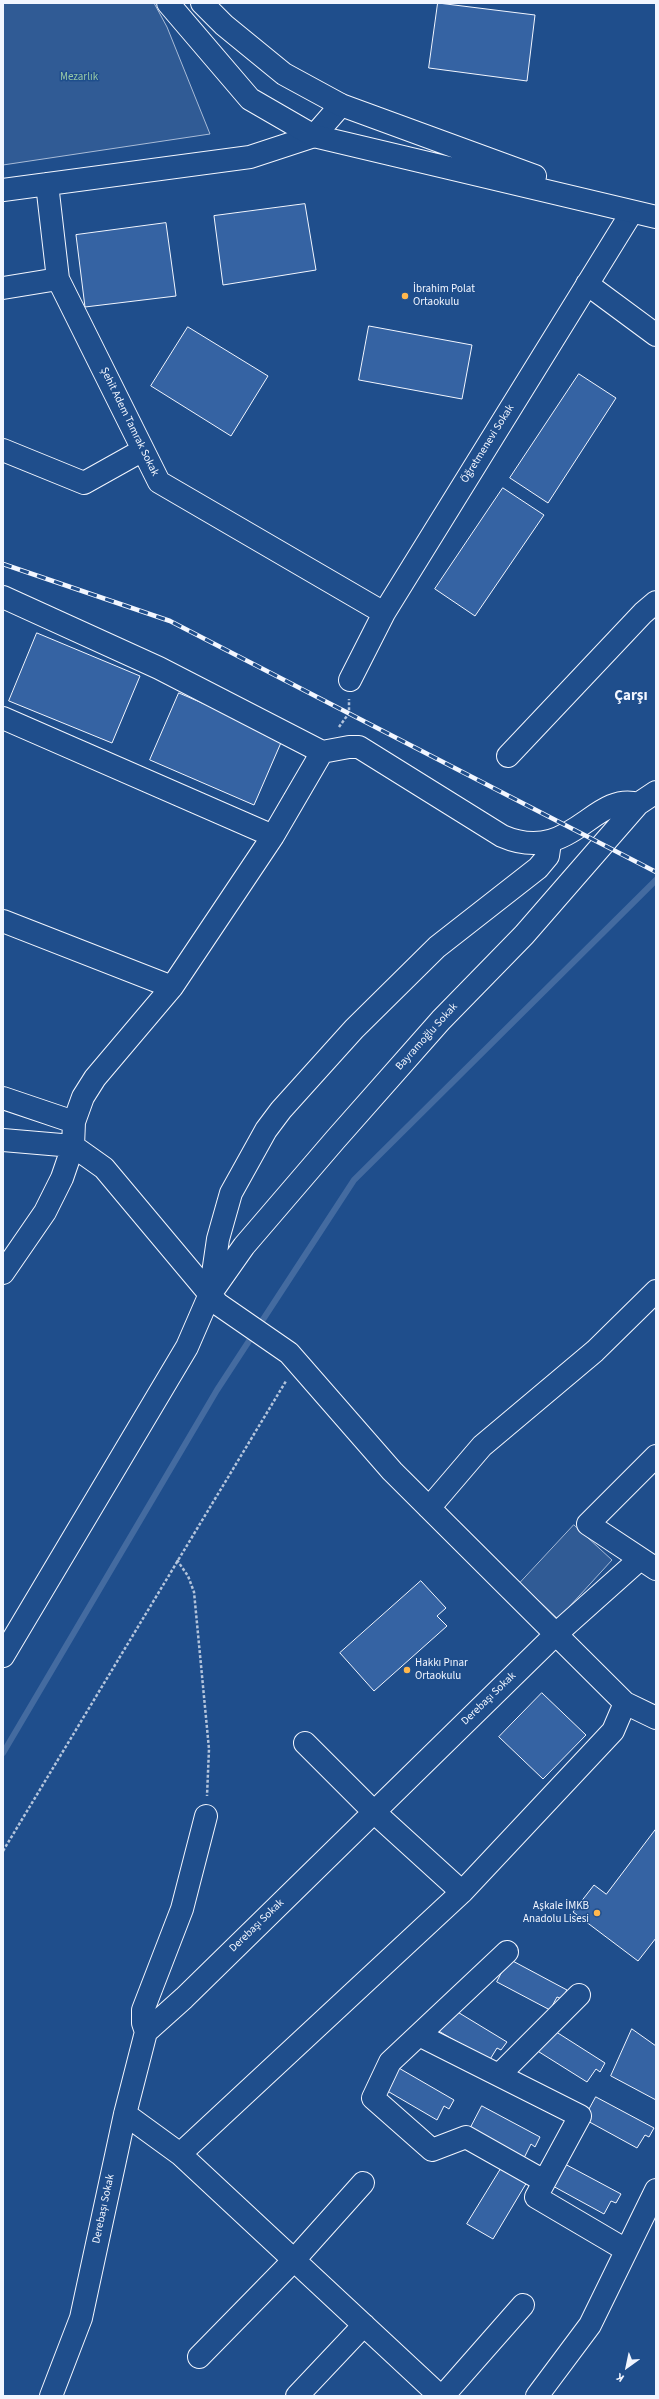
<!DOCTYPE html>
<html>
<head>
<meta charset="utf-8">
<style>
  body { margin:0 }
  #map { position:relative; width:659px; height:2399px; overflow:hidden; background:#1f4e8c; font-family:"Source Sans 3",sans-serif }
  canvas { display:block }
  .frame { position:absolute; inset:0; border:4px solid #f2f6ff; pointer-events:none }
  .north { position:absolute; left:607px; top:2347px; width:40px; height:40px; -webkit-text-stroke:3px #1f4e8c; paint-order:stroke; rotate:213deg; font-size:11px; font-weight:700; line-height:16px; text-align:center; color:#f2f6ff }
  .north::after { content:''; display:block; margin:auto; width:14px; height:18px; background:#f2f6ff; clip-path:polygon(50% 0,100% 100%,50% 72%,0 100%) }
</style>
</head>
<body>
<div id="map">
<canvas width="659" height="2399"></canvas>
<div class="frame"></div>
<div class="north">K</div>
</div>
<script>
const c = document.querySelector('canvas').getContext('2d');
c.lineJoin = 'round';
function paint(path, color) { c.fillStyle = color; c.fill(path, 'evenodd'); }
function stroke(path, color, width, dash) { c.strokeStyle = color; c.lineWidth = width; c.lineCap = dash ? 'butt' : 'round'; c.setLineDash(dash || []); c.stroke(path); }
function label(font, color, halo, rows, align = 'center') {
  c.font = font + ' "Source Sans 3",sans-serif'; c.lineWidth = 3; c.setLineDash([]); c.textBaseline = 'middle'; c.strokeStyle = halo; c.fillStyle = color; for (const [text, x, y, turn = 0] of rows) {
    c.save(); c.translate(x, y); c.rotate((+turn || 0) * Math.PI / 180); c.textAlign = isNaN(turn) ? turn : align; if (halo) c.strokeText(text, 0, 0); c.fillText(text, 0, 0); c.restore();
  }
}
const built = new Path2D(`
  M3,3H154L167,27L210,134L3,165Z
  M574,1525L612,1560L558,1619L520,1583Z`);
paint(built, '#305b95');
stroke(built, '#a8bbd7', 1);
stroke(new Path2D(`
  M3,1753L217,1390L354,1180L656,880`), '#446ba0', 6);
const building = new Path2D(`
  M438,3L535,15L527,81L429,68Z
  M305,204L316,270L223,285L214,216Z
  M166,223L176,296L85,307L76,235Z
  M369,326L472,345L462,399L359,380Z
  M188,327L268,376L231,436L151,386Z
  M579,374L616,398L548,503L510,478Z
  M503,488L544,515L475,616L435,589Z
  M37,633L140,676L112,743L9,701Z
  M179,693L283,738L254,805L150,760Z
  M421,1581L446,1608L437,1616L447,1626L374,1691L340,1653Z
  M542,1693L586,1735L543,1779L499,1737Z
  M656,1829V1938L638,1961L573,1912L594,1885L606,1894Z
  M509,1959L567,1990L562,1999L557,1997L550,2010L497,1982Z
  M451,2008L507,2042L501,2050L497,2048L489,2061L437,2030Z
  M550,2028L605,2063L600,2072L596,2069L587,2082L536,2050Z
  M632,2029L656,2046V2100L611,2076Z
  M397,2067L454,2100L449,2109L444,2106L437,2120L384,2089Z
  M596,2097L654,2128L649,2137L645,2135L637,2148L584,2119Z
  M482,2106L540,2137L535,2147L531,2144L524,2158L470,2129Z
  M563,2163L621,2194L616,2203L611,2201L604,2214L551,2185Z
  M502,2167L527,2182L493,2239L467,2224Z`);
paint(building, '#3563a3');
stroke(building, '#f2f6ff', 1);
const minor = new Path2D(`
  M47,184L58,279L159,482L384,613
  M3,190L250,157L314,136L341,105
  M587,284L656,335
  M3,288L58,279
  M3,450L84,483L143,450
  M3,597L159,668L322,752L349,747H359L502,836C571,866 593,791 638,804
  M350,680L384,613L632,212
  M3,718L273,836
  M508,756L643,613L656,602
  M3,921L172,987
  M3,1098L74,1122
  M3,1140L73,1146L104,1168L218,1304L289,1353L392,1471L625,1703L656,1718
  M3,1273L45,1212L62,1178L73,1146L74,1122L83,1097L95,1078L172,987L273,836L322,752
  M211,1293L244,1246L335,1140L441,1020L524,935L638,804L656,792
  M656,1456L588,1524L656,1569
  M429,1508L482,1446L595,1351L656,1291
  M3,1656L187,1347L210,1294L218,1239L231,1193L266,1130L281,1110L354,1029L437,947L538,868L548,856L550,842
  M305,1743L374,1812L462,1892
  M507,1952L390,2062L373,2098L432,2150L466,2137L544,2181
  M146,2032L143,2023V2010L182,1909L206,1816
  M419,2035L580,2116L536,2197L626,2250
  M499,2075L579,1995
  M125,2114L180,2154L440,2396
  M180,2154L462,1892L613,1731L625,1703
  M199,2357L294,2260L363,2183
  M51,2396L81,2318L125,2114L146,2032L184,1998L556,1634L640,1559
  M297,2396L364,2325
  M443,2396L523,2305
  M537,2396L590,2325L656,2190`);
const major = new Path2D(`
  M168,3L250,99L314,136L656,217
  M202,3L224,25L284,74L341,105L535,176`);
stroke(minor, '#f2f6ff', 24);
stroke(major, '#f2f6ff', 24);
stroke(new Path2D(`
  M339,727L349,713V699
  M177,1560L188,1576L194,1592L209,1749L207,1796
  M3,1851L286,1381`), '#b3c4dc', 2.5, [3, 2]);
stroke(minor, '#1f4e8c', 22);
stroke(major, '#1f4e8c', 22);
const rail = new Path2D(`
  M3,564L170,621L656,872`);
stroke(rail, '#f2f6ff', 4.5);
stroke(rail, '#1f4e8c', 3, [9]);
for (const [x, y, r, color] of [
  [405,296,4,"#ffb74d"],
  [407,1670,4,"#ffb74d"],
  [597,1913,4,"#ffb74d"]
]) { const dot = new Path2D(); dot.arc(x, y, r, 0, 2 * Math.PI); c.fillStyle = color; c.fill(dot); stroke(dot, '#1f4e8c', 1.5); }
label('11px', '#97c8a6', '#1f4e8c', [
  ["Mezarlık",79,78]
]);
label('11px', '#f2f6ff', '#1f4e8c', [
  ["İbrahim Polat",413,290],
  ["Ortaokulu",413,303],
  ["Hakkı Pınar",415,1664],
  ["Ortaokulu",415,1677],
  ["Aşkale İMKB",589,1907,"right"],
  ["Anadolu Lisesi",589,1920,"right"]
], 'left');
label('11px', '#f2f6ff', '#1f4e8c', [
  ["Şehit Adem Tamrak Sokak",129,422,64],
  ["Öğretmenevi Sokak",488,444,-58],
  ["Bayramoğlu Sokak",427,1037,-48],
  ["Derebaşı Sokak",489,1699,-44],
  ["Derebaşı Sokak",257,1926,-44],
  ["Derebaşı Sokak",104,2209,-78]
]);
label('bold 15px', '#f2f6ff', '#1f4e8c', [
  ["Çarşı",631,697]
]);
</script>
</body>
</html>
